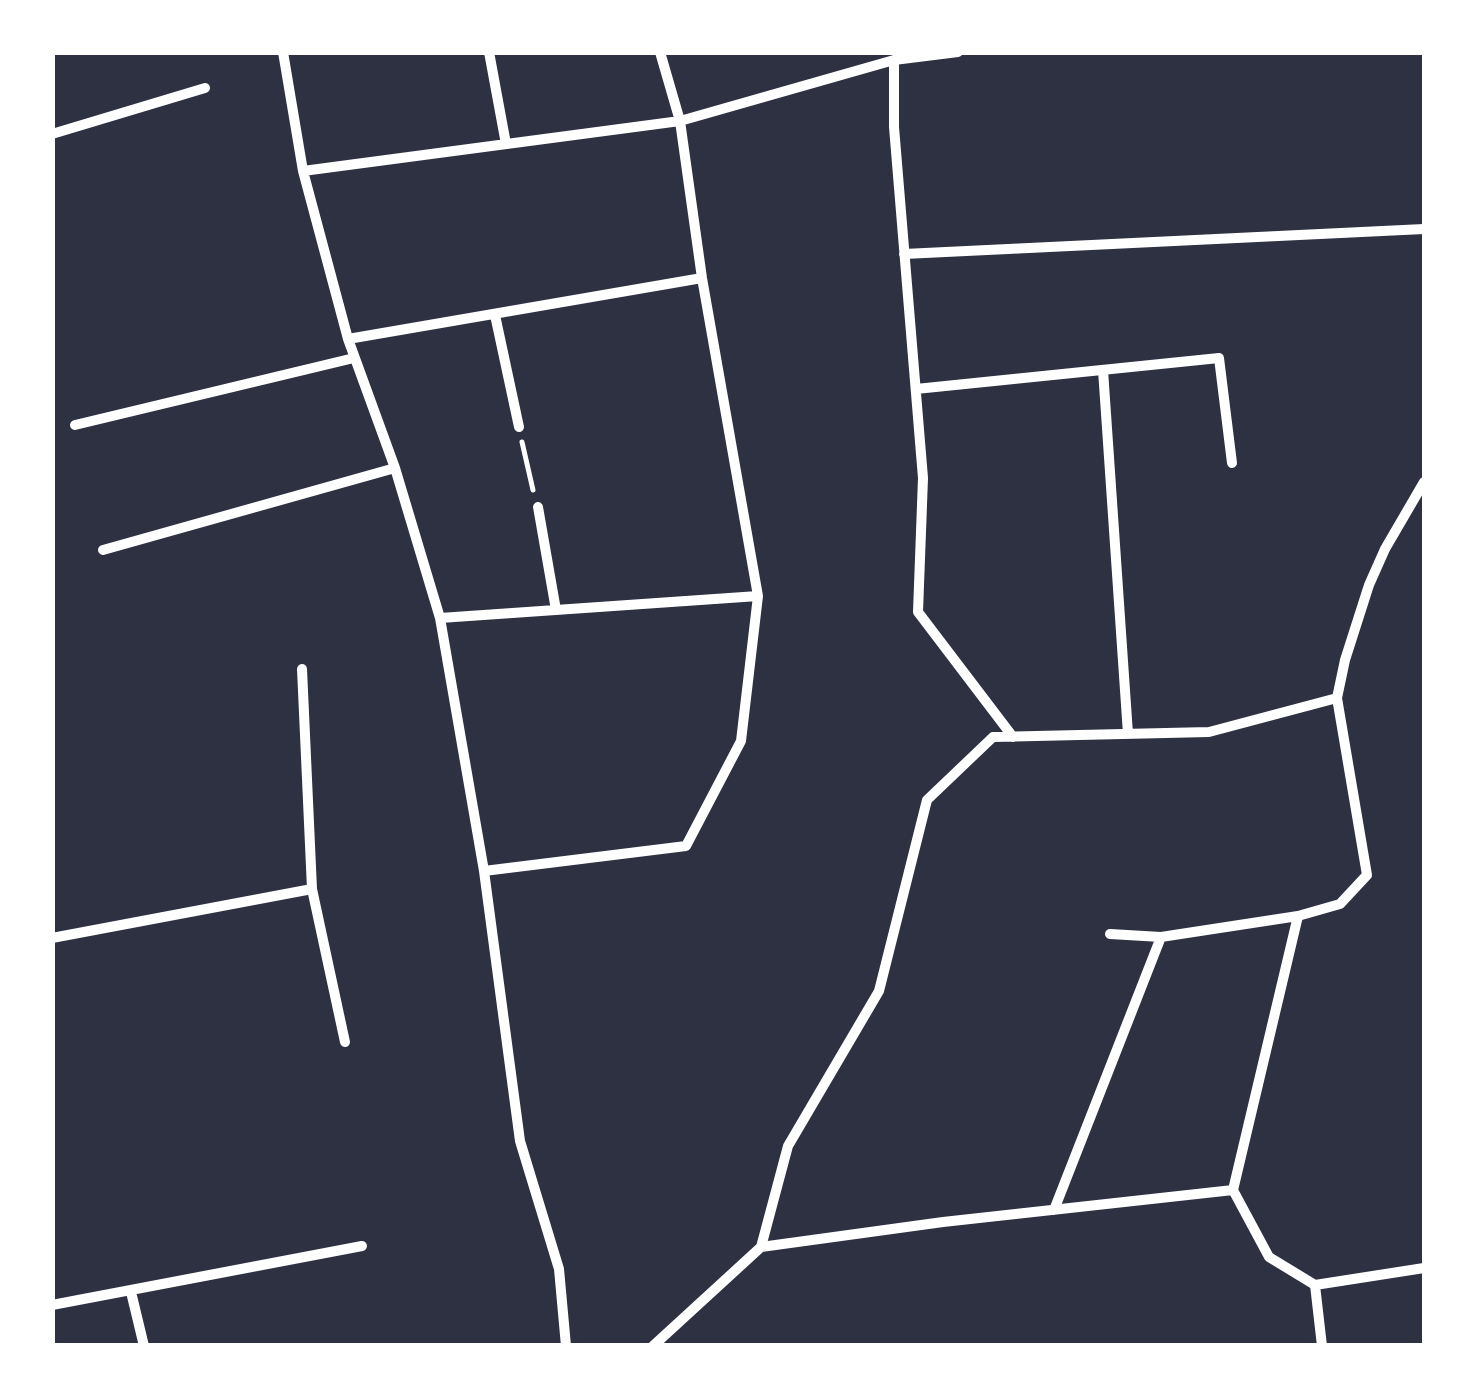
<!DOCTYPE html>
<html>
<head>
<meta charset="utf-8">
<style>
  body { margin:0 }
  #map { position:relative; width:1477px; height:1398px; overflow:hidden; background:#2d3142; font-family:"Fira Sans",sans-serif }
  canvas { display:block }
  .frame { position:absolute; inset:0; border:55px solid #fff; pointer-events:none }
</style>
</head>
<body>
<div id="map">
<canvas width="1477" height="1398"></canvas>
<div class="frame"></div>
</div>
<script>
const c = document.querySelector('canvas').getContext('2d');
c.lineJoin = 'round';
function stroke(path, color, width, dash) { c.strokeStyle = color; c.lineWidth = width; c.lineCap = dash ? 'butt' : 'round'; c.setLineDash(dash || []); c.stroke(path); }
stroke(new Path2D(`
  M522,442L533,490`), '#fff', 5);
stroke(new Path2D(`
  M283,52L303,171L348,339L395,468L440,618L484,871
  M489,52L506,144
  M894,60V127L923,478L918,612L1013,737
  M52,134L205,88
  M303,171L680,121L894,60L958,52
  M904,254L1424,229
  M495,315L519,427
  M348,339L702,278
  M1103,370L1128,734
  M916,389L1219,358L1232,463
  M75,425L354,358
  M538,507L556,610
  M103,550L395,468
  M440,618L758,596
  M302,669L312,889L345,1042
  M1110,934L1161,937L1298,916L1340,904L1367,875L1337,698L1345,660L1369,585L1385,549L1424,482
  M52,938L312,889
  M1233,1190L1298,916
  M1054,1210L1161,937
  M761,1247L788,1146L879,991L927,800L993,737L1209,732L1337,698
  M131,1292L144,1346
  M52,1305L362,1246
  M566,1346L559,1269L520,1141L484,871L686,846L741,741L758,596L702,278L680,121L660,52
  M653,1346L761,1247L943,1222L1233,1190L1269,1257L1315,1285
  M1322,1346L1315,1285L1424,1268`), '#fff', 10);
</script>
</body>
</html>
